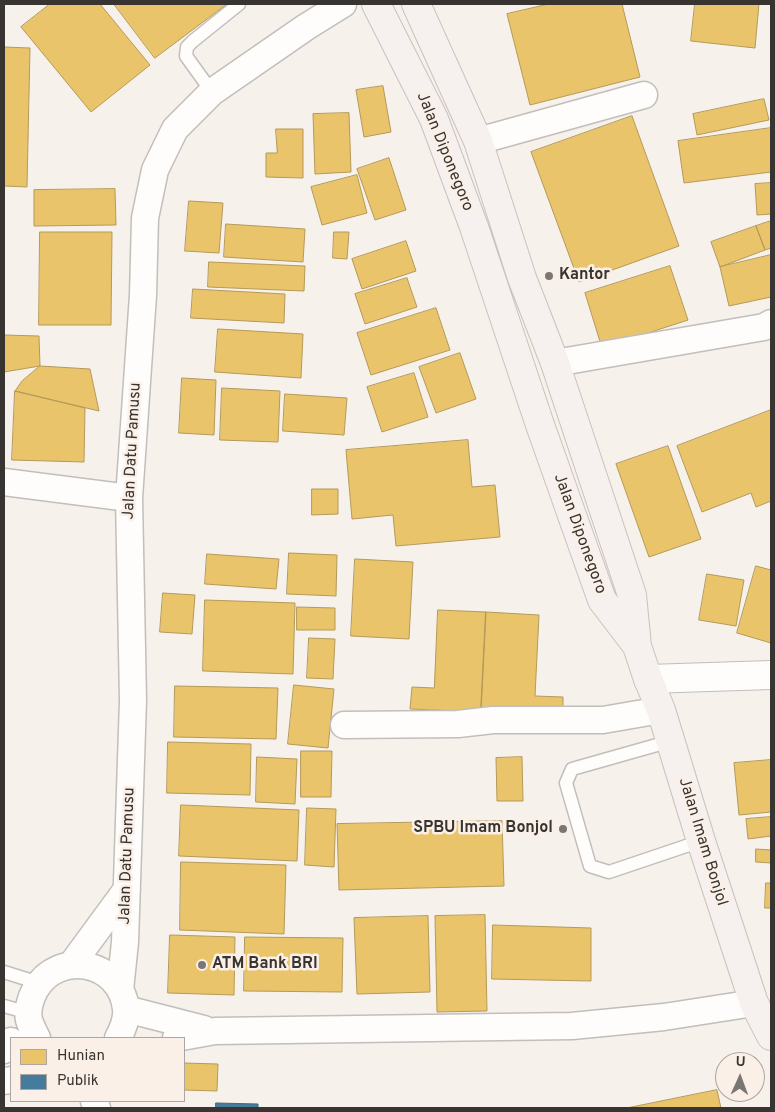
<!DOCTYPE html>
<html>
<head>
<meta charset="utf-8">
<style>
  body { margin:0 }
  #map { position:relative; width:775px; height:1112px; overflow:hidden; background:#f6f1eb; font-family:Overpass,sans-serif }
  canvas { display:block }
  .frame { position:absolute; inset:0; border:5px solid #383431; pointer-events:none }
  .legend { position:absolute; left:10px; top:1037px; width:175px; height:65px; box-sizing:border-box; background:#fbf0e7; border:1px solid #ada59e; margin:0; padding:6px 9px; list-style:none; font-size:15px; color:#383431 }
  .legend li { display:flex; align-items:center; gap:10px; height:25px }
  .legend b { width:25px; border:1px solid #ada59e }
  .north { position:absolute; left:715px; top:1052px; width:50px; height:50px; box-sizing:border-box; background:#fbf0e7; border:1px solid #ada59e; border-radius:50%; rotate:2deg; font-size:14px; font-weight:700; line-height:20px; text-align:center; color:#383431 }
  .north::after { content:''; display:block; margin:auto; width:18px; height:22px; background:#7a7672; clip-path:polygon(50% 0,100% 100%,50% 72%,0 100%) }
</style>
</head>
<body>
<div id="map">
<canvas width="775" height="1112"></canvas>
<div class="frame"></div>
<ul class="legend">
<li><b style="height:14px;background:#e9c46a"></b>Hunian</li>
<li><b style="height:14px;background:#457b9d"></b>Publik</li>
</ul>
<div class="north">U</div>
</div>
<script>
const c = document.querySelector('canvas').getContext('2d');
c.lineJoin = 'round';
function paint(path, color) { c.fillStyle = color; c.fill(path, 'evenodd'); }
function stroke(path, color, width, dash) { c.strokeStyle = color; c.lineWidth = width; c.lineCap = dash ? 'butt' : 'round'; c.setLineDash(dash || []); c.stroke(path); }
function label(font, color, halo, rows, align = 'center') {
  c.font = font + ' Overpass,sans-serif'; c.lineWidth = 5; c.setLineDash([]); c.textBaseline = 'middle'; c.strokeStyle = halo; c.fillStyle = color; for (const [text, x, y, turn = 0] of rows) {
    c.save(); c.translate(x, y); c.rotate((+turn || 0) * Math.PI / 180); c.textAlign = isNaN(turn) ? turn : align; if (halo) c.strokeText(text, 0, 0); c.fillText(text, 0, 0); c.restore();
  }
}
const homes = new Path2D(`
  M50,4H100L150,65L91,112L21,27Z
  M114,4H227L155,58Z
  M549,4H622L640,77L530,105L507,14Z
  M695,4H759L755,48L691,41Z
  M4,47L30,48L27,187L4,186Z
  M383,86L391,132L364,137L356,90Z
  M764,99L769,120L697,135L693,114Z
  M349,113L351,172L315,174L313,114Z
  M632,116L679,246L579,282L531,152Z
  M771,128V172L684,183L678,141Z
  M276,129H303V178L266,177V153H277Z
  M389,158L406,210L375,220L357,169Z
  M357,175L367,213L322,225L311,187Z
  M771,183V214L757,215L755,184Z
  M115,189L116,225L34,226V190Z
  M189,201L223,203L219,253L185,251Z
  M771,221V248L765,250L756,226Z
  M226,224L305,229L303,262L224,257Z
  M756,226L765,250L720,267L711,242Z
  M40,232H112L111,325H39Z
  M334,232H349L347,259L333,258Z
  M406,241L416,271L362,289L352,259Z
  M771,255V297L729,306L720,267Z
  M209,262L305,266L304,291L208,287Z
  M670,266L688,320L602,348L585,293Z
  M407,278L417,307L365,324L355,294Z
  M193,289L285,294L284,323L191,318Z
  M436,308L450,350L371,375L357,333Z
  M218,329L303,334L301,378L215,372Z
  M4,335L39,336L40,366L4,372Z
  M460,353L476,399L436,413L419,367Z
  M40,366L90,369L99,411L15,391L22,381Z
  M414,373L428,417L382,432L367,387Z
  M182,378L216,380L214,435L179,433Z
  M222,388L280,391L278,442L220,440Z
  M15,391L85,408L84,462L12,460Z
  M285,394L347,398L344,435L283,431Z
  M771,410V501L756,507L751,493L702,512L677,446Z
  M468,440L472,487L495,485L500,537L396,546L393,515L352,519L346,450Z
  M668,446L701,539L649,557L616,464Z
  M312,489H338V514L312,515Z
  M289,553L337,555L336,596L287,594Z
  M207,554L279,559L276,589L205,584Z
  M355,559L413,562L409,639L351,636Z
  M756,566L771,570V643L737,633Z
  M707,574L744,580L736,626L699,620Z
  M163,593L195,595L192,634L160,632Z
  M205,600L295,603L293,674L203,671Z
  M297,607L335,608V630H297Z
  M438,610L486,612L481,712L410,709L412,687L434,688Z
  M486,612L539,615L535,696L563,697V716L481,712Z
  M309,638L335,639L333,679L307,678Z
  M294,685L334,689L328,748L288,744Z
  M175,686L278,688L276,739L174,737Z
  M168,742L251,744L250,795L167,793Z
  M301,751H332L331,797H301Z
  M257,757L297,759L295,804L256,802Z
  M522,757L523,801H497L496,758Z
  M771,760V812L739,815L734,763Z
  M181,805L299,810L297,861L179,856Z
  M307,808L336,809L334,867L305,865Z
  M771,817V836L748,839L746,819Z
  M502,821L504,886L339,890L337,824Z
  M756,849L771,850V863L756,862Z
  M181,862L286,865L284,934L180,930Z
  M766,883H771V908H765Z
  M485,915L487,1011L437,1012L435,916Z
  M428,916L430,992L357,994L354,918Z
  M493,925L591,928V981L492,979Z
  M170,935L235,937L234,995L168,993Z
  M245,937L343,938L342,992L244,991Z
  M184,1063L218,1064L217,1091L184,1090Z
  M717,1090L721,1108H627Z`);
paint(homes, '#e9c46a');
stroke(homes, '#b49959', 1);
const public = new Path2D(`
  M216,1103L258,1104V1108H216Z`);
paint(public, '#457b9d');
stroke(public, '#41667d', 1);
const service = new Path2D(`
  M212,92L186,56L187,47L193,41L239,4
  M671,741L572,769L566,783L590,866L609,872L701,841
  M4,972L39,983
  M4,1006L29,1013`);
const minor = new Path2D(`
  M478,141L644,95
  M555,363L764,327L771,323
  M4,482L129,498
  M344,725L458,724L493,720H603L661,710
  M72,964L127,889
  M120,990L125,942L133,700L129,498L143,295L145,218L155,170L175,129L212,92L306,27L343,4
  M126,1009L204,1029
  M37,1038C34,1032 31,1026 29,1020C27,1011 30,999 35,990C58,949 121,961 126,1009C127,1019 123,1029 118,1038
  M176,1038L215,1031L572,1026L664,1017L754,1003
  M4,1050L11,1041
  M4,1081L11,1080
  M94,1101L97,1108`);
const tertiary = new Path2D(`
  M648,679L771,675`);
const trunk = new Path2D(`
  M376,4L434,119L474,227L539,422L602,600L637,646
  M416,4L478,141L522,278L555,363L632,595L637,646L648,679L661,710L701,841L754,1003L771,1036`);
stroke(service, '#c2beba', 15);
stroke(minor, '#c2beba', 29);
stroke(tertiary, '#c2beba', 30);
stroke(trunk, '#cbc1bd', 30);
stroke(service, '#fefdfc', 12);
stroke(minor, '#fefdfc', 26);
stroke(tertiary, '#fefdfc', 28);
stroke(trunk, '#f6f0ee', 28);
for (const [x, y, r, color] of [
  [549,276,5,"#7a7672"],
  [563,829,5,"#7a7672"],
  [202,965,5,"#7a7672"]
]) { const dot = new Path2D(); dot.arc(x, y, r, 0, 2 * Math.PI); c.fillStyle = color; c.fill(dot); stroke(dot, '#fbf0e7', 2); }
label('16px', '#383431', '#fbf0e7', [
  ["Jalan Diponegoro",444,152,68],
  ["Jalan Datu Pamusu",133,451,-87],
  ["Jalan Diponegoro",579,534,70],
  ["Jalan Imam Bonjol",702,842,73],
  ["Jalan Datu Pamusu",128,856,-88]
]);
label('bold 16px', '#383431', '#fbf0e7', [
  ["Kantor",559,276],
  ["SPBU Imam Bonjol",553,829,"right"],
  ["ATM Bank BRI",212,965]
], 'left');
</script>
</body>
</html>
